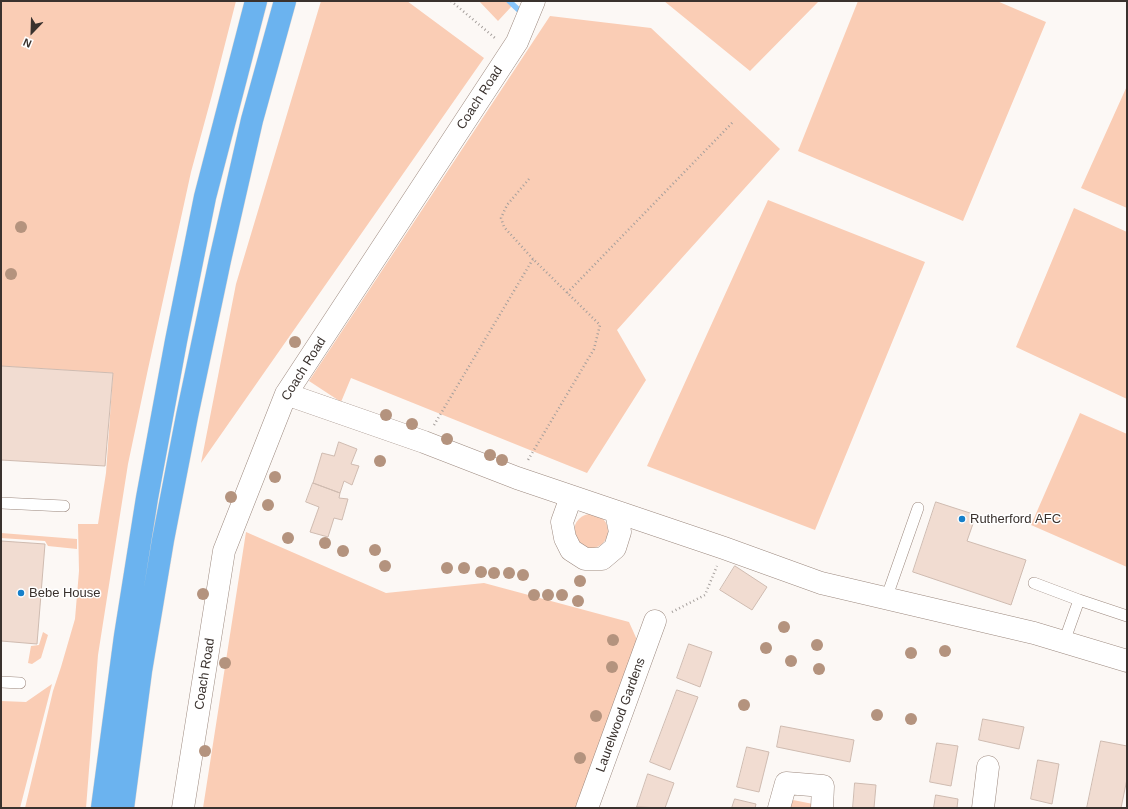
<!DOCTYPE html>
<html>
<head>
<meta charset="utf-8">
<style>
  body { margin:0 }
  #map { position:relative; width:1128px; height:809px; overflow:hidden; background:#fcf8f5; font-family:Helvetica,sans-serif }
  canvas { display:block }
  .frame { position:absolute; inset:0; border:2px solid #3a322e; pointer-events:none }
  .north { position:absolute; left:12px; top:12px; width:40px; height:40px; -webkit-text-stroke:3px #fff; paint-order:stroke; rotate:203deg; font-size:11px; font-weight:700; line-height:16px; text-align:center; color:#3a322e }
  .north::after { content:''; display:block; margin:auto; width:14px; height:18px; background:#3a322e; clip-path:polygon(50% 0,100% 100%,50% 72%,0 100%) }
</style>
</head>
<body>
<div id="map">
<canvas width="1128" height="809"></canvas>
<div class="frame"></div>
<div class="north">N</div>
</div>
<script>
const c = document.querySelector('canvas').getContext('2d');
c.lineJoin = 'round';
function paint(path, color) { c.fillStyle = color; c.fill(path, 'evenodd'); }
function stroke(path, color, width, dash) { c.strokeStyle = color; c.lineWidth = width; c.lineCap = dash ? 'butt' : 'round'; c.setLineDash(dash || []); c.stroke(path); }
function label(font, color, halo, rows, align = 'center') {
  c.font = font + ' Helvetica,sans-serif'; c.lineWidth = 3; c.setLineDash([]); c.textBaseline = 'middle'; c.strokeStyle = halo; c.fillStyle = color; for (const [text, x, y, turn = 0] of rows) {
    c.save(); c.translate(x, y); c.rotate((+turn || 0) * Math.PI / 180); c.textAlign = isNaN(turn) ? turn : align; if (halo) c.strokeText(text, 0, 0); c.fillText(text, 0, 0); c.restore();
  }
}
paint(new Path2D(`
  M1,1H236L212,95L191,172L148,369L128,464L98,655L86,808H25L53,691L61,667L75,619L79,571L78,524H98L106,473L113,373L1,366Z
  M321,1H407L484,58L201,463L236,284Z
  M479,1H514L511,7L498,21Z
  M664,1H819L750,71Z
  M858,1H997L1046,22L963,221L798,151Z
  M550,16L651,28L780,149L617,330L646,380L587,473L351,378L341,402L309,381Z
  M1127,86V208L1081,188Z
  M768,200L925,262L815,530L647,466Z
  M1074,208L1127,232V399L1016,347Z
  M1080,413L1127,434V567L1031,525Z
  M574 531a17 17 0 1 1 34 0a17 17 0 1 1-34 0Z
  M246,532L386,593L484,583L629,622L638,642L578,808H203Z
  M1,533L77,539V549L48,546L45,541L1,538Z
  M43,632L48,635L41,658L32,664L28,663L31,646L39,645Z
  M52,684L20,808H1V701L26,702Z
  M788,799L813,804V808H786Z`), '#facdb5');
stroke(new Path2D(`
  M509,1L523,14`), '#89c6fc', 5.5);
const building = new Path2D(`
  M1,366L113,373L105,466L1,460Z
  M339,442L357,449L351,464L359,466L352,485L344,481L340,493L313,483L322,453L334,456Z
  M313,483L340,493L339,498L348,499L342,520L334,518L328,537L310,532L319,507L306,502Z
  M936,502L976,515L967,541L1026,560L1011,605L913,572Z
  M1,541L45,544L37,644L1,641Z
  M735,566L767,587L752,610L720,590Z
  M689,644L712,652L700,687L677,678Z
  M677,690L698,697L670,770L650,762Z
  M983,719L1024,727L1019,749L979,740Z
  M781,726L854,740L850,762L777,747Z
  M1101,741L1127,746V779L1121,808H1087Z
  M937,743L958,746L951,786L930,782Z
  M747,747L769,752L759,792L737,787Z
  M1038,760L1059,764L1052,804L1031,799Z
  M648,774L674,783L665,808L637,807Z
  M855,783L876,785L874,808H853Z
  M936,795L958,799L957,808H934Z
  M735,799L756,804L755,808H732Z`);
paint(building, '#f1dcd1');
stroke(building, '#cfbbb0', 1);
const service = new Path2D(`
  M1,503L64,506
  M1034,583L1079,600L1127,616
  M886,599L918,508
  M1064,642L1079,600
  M1,682L20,683`);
const minor = new Path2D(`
  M286,394L424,442L517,478L724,548L821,583L1034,633L1127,661
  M571,497L562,522L565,538L571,550L585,559H602L615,548L620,532L616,512
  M183,808L224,551L286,394L517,42L534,1
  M587,808L655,621
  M779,808L786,783L823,786L822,808
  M983,808L988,767`);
const trunk = new Path2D(`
  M102,808L125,636L147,498L176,341L205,197L256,1
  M123,808L141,671L163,540L187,416L220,260L252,120L285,1`);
stroke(service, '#9c897f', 12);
stroke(minor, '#9c897f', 23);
stroke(trunk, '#d8d6d5', 23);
stroke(new Path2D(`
  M451,1L495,38
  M529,179L507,205L501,218L504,227L533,259
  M567,293L733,122
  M434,425L533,259L600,325L594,349L528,460
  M672,612L705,595L717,566`), '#a59f9c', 2.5, [1, 3]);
stroke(service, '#fff', 11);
stroke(minor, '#fff', 22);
stroke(trunk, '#6bb3ef', 22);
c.fillStyle = '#b4937e';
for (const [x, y] of [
  [21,227],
  [11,274],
  [295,342],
  [386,415],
  [412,424],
  [447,439],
  [490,455],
  [502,460],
  [380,461],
  [275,477],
  [231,497],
  [268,505],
  [288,538],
  [325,543],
  [375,550],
  [343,551],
  [385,566],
  [447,568],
  [464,568],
  [481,572],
  [494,573],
  [509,573],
  [523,575],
  [580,581],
  [203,594],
  [534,595],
  [548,595],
  [562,595],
  [578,601],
  [784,627],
  [613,640],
  [817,645],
  [766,648],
  [945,651],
  [911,653],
  [791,661],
  [225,663],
  [612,667],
  [819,669],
  [744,705],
  [877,715],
  [596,716],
  [911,719],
  [205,751],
  [580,758]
]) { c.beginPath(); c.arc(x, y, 6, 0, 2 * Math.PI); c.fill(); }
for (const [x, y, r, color] of [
  [962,519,4,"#157fca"],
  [21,593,4,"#157fca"]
]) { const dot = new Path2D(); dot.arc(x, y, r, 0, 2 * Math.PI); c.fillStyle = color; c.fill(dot); stroke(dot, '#fff', 1.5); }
label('13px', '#3a322e', '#fff', [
  ["Coach Road",480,98,-57],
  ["Coach Road",304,369,-58],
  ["Coach Road",205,674,-81],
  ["Laurelwood Gardens",621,715,-70]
]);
label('13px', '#3a322e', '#fff', [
  ["Rutherford AFC",970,519],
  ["Bebe House",29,593]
], 'left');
</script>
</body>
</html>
